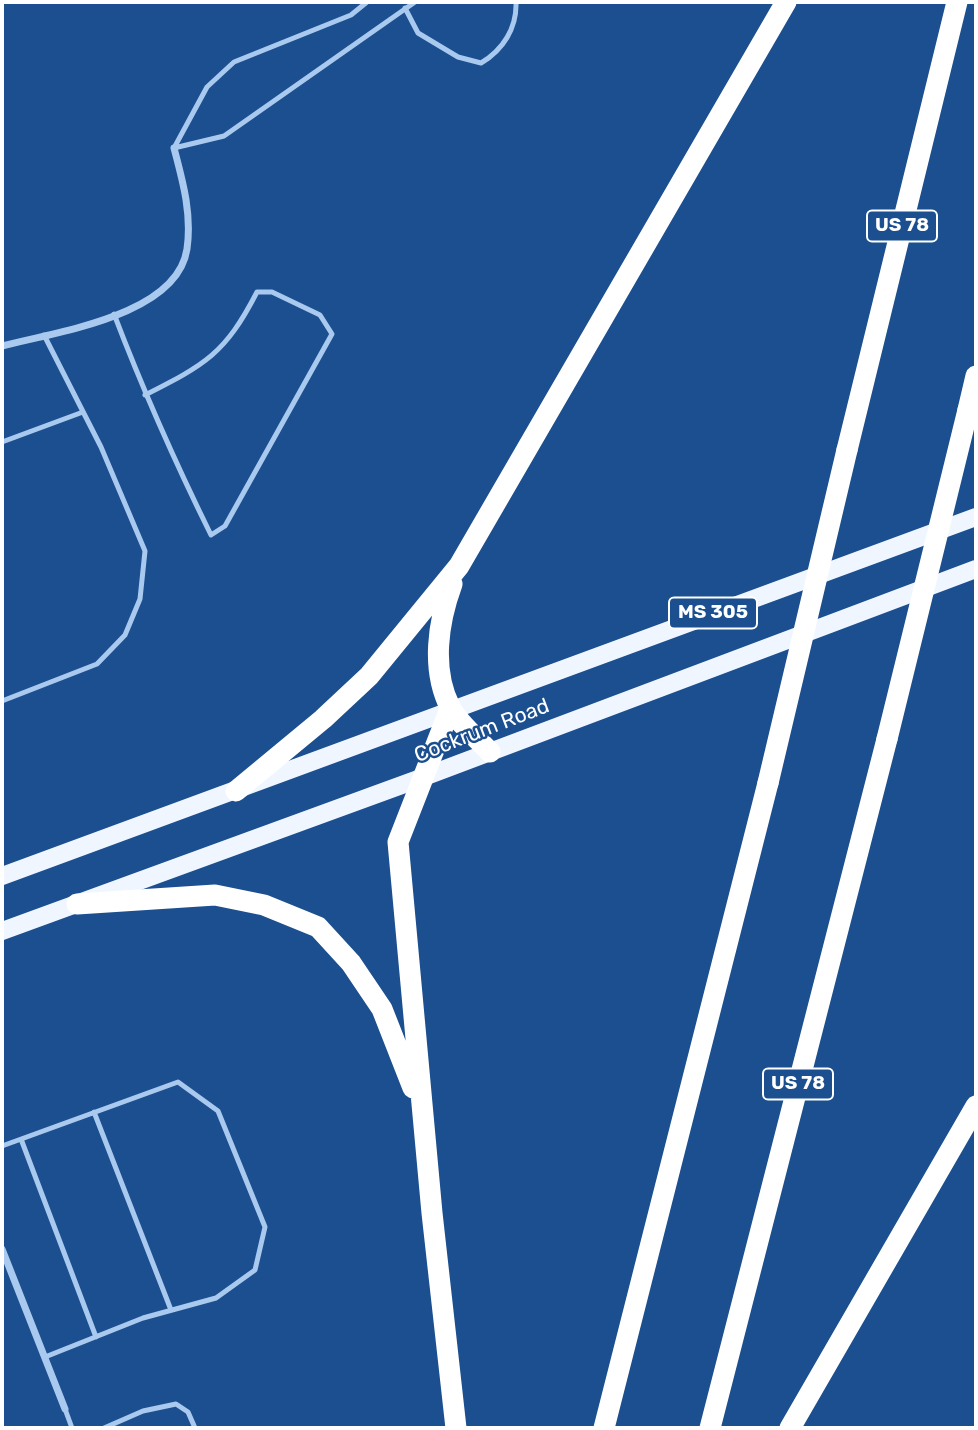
<!DOCTYPE html>
<html>
<head>
<meta charset="utf-8">
<style>
  body { margin:0 }
  #map { position:relative; width:978px; height:1430px; overflow:hidden; background:#1b4f8f; font-family:Rubik,sans-serif }
  canvas { display:block }
  .frame { position:absolute; inset:0; border:4px solid #fff; pointer-events:none }
</style>
</head>
<body>
<div id="map">
<canvas width="978" height="1430"></canvas>
<div class="frame"></div>
</div>
<script>
const c = document.querySelector('canvas').getContext('2d');
c.lineJoin = 'round';
function stroke(path, color, width, dash) { c.strokeStyle = color; c.lineWidth = width; c.lineCap = dash ? 'butt' : 'round'; c.setLineDash(dash || []); c.stroke(path); }
function label(font, color, halo, rows, align = 'center') {
  c.font = font + ' Rubik,sans-serif'; c.lineWidth = 5; c.setLineDash([]); c.textBaseline = 'middle'; c.strokeStyle = halo; c.fillStyle = color; for (const [text, x, y, turn = 0] of rows) {
    c.save(); c.translate(x, y); c.rotate((+turn || 0) * Math.PI / 180); c.textAlign = isNaN(turn) ? turn : align; if (halo) c.strokeText(text, 0, 0); c.fillText(text, 0, 0); c.restore();
  }
}
stroke(new Path2D(`
  M405,8L418,33L458,57L481,63C503,50 517,28 516,2
  M174,148L224,136L415,2
  M174,148L207,87L234,62L351,15L367,2
  M114,314C143,390 175,462 211,535L225,526L332,334L320,315L272,292H257C225,354 206,364 145,395
  M2,442L83,412
  M2,701L97,664L125,635L140,599L145,551L101,447L44,335
  M94,1112L171,1310
  M21,1139L96,1337
  M2,1146L178,1082L218,1111L265,1227L255,1270L216,1298L143,1318L45,1357
  M65,1409L72,1428
  M104,1428L143,1411L176,1404L188,1412L195,1428`), '#a9c9ee', 5);
stroke(new Path2D(`
  M2,346C55,332 177,316 187,249C192,214 183,182 174,148
  M2,1249L65,1409`), '#a9c9ee', 7);
stroke(new Path2D(`
  M2,876L976,517
  M2,931L421,778L976,569`), '#f0f6ff', 18);
stroke(new Path2D(`
  M968,410L976,376
  M847,450L957,2
  M452,584C438,622 431,669 450,707C458,723 477,738 490,752
  M450,709L398,842L432,1213L456,1428
  M236,791L323,719L369,676L459,566L786,2
  M77,904L215,895L264,905L318,927L351,963L382,1009L413,1088
  M604,1428L768,783
  M710,1428L887,739
  M790,1428L976,1106`), '#fff', 21);
stroke(new Path2D(`
  M887,739L968,410
  M768,783L847,450`), '#fff', 21);
for (const [x, y, w] of [
  [902,226,70],
  [713,613,88],
  [798,1084,70]
]) { const box = new Path2D(); box.roundRect(x - w / 2, y - 15.5, w, 31, 5); c.fillStyle = '#1b4f8f'; c.fill(box); stroke(box, '#fff', 2); }
label('bold 19px', '#fff', null, [
  ["US 78",902,226],
  ["MS 305",713,613],
  ["US 78",798,1084]
]);
label('21px', '#fff', '#1b4f8f', [
  ["Cockrum Road",482,731,-21]
]);
</script>
</body>
</html>
